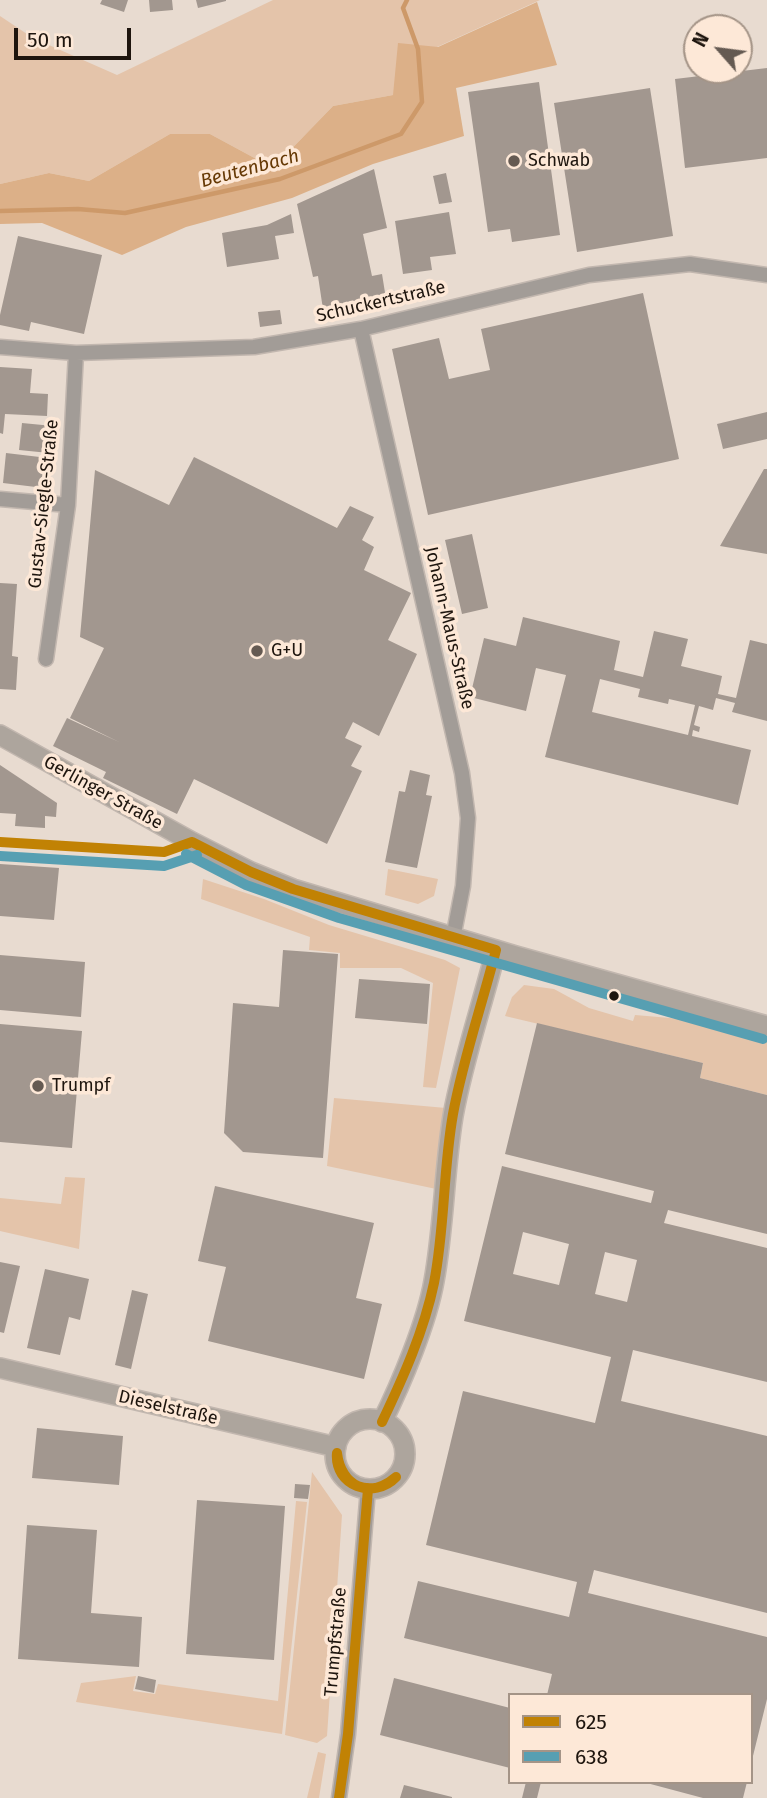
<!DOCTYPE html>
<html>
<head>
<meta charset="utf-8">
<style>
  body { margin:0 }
  #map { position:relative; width:767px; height:1798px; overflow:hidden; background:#e8dbd0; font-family:"Fira Sans",sans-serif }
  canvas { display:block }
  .legend { position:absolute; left:508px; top:1693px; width:245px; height:91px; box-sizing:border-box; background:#fde8d7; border:2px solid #a49487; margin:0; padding:9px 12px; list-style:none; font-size:21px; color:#1e150e }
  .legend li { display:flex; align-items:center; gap:14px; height:35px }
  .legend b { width:35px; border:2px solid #a49487 }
  .north { position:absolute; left:683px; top:14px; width:70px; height:70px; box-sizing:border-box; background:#fde8d7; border:2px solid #a49487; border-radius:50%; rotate:298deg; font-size:19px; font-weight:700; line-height:28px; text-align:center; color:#1e150e }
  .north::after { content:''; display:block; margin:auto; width:24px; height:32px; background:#655a52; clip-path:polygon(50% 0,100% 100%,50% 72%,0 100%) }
  .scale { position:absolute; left:14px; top:28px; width:117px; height:32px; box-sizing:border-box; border:4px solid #1e150e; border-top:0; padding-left:9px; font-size:21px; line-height:24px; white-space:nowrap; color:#1e150e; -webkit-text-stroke:5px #fde8d7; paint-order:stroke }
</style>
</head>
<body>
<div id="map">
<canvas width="767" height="1798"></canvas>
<ul class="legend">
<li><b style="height:9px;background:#c18204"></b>625</li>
<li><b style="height:9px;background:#579fb2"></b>638</li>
</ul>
<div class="north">N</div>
<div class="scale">50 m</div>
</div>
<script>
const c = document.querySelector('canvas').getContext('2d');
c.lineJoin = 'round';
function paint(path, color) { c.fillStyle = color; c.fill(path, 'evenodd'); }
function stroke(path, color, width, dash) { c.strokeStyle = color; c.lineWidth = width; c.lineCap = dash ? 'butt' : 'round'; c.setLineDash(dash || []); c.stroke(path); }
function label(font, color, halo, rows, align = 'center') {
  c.font = font + ' "Fira Sans",sans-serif'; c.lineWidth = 7; c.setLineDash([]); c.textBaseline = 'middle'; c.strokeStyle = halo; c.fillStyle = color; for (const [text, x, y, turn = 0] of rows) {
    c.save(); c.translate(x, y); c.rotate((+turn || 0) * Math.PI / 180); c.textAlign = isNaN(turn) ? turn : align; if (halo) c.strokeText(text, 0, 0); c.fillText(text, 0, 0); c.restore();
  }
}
paint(new Path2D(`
  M273,0H540L437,47L393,95L333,106L273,168L210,134H170L89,181L49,173L0,184V16L33,38L117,75Z
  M388,869L438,879L434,896L418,904L385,895Z
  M203,879L264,899L329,925L445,960L460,968L436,1088L423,1087L433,983L401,968H340V953L309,950L310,937L201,899Z
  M524,985L554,989L589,1008L633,1021L635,1015L682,1019L767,1037V1095L700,1078L703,1063L505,1016L512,997Z
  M334,1098L446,1108L441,1190L327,1166Z
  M65,1177L85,1178L79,1249L0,1231V1198L61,1204Z
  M312,1472L342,1515L327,1736L317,1743L285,1735Z
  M296,1501L307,1502L282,1734L76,1702L81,1683L136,1676L133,1691L155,1694L158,1684L278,1701Z
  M318,1752L326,1754L319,1798H307Z`), '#e4c4aa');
paint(new Path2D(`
  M537,2L557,65L456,88L464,136L373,164L292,198L186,227L122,255L42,223L0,224V184L49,173L89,181L170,134H210L273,168L333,106L393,95L398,43L438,47Z`), '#dcb088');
stroke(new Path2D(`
  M0,211L78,209L125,213L280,179L401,134L422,102L418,49L403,8L407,0`), '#cd9969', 4.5);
paint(new Path2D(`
  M102,0H128L124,12L100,4Z
  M149,0H172L173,10L150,12Z
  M196,0H226V1L198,8Z
  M767,68V158L685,168L675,79Z
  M539,82L560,235L512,242L510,229L488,232L468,92Z
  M650,88L673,236L577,252L554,103Z
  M374,169L387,228L363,234L372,276L382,274L387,305L324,316L318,276L313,277L297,204Z
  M446,173L452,202L439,204L433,176Z
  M449,212L456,254L430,257L432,270L403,274L395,221Z
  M291,214L294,233L275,236L279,259L227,267L222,233L267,225Z
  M18,236L102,255L84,334L31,322L29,331L0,325V315Z
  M643,293L679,459L428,515L392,349L439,338L449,379L490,370L481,329Z
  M280,310L282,324L260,327L258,312Z
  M0,367L32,369L30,393L48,394L47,416L5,414L3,434L0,433Z
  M767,412V439L723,449L717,424Z
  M22,423L53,426L49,453L19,450Z
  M6,453L48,458L44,488L3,483Z
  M194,457L337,528L350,506L374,517L362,540L374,547L364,570L411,593L388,640L417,654L379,736L353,722L345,738L362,746L351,766L362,771L327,844L194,779L177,814L103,778L106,772L53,746L67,718L119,742L70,718L104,648L80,637L95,470L169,505Z
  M764,469H767V554L720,546Z
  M472,534L488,608L462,614L445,540Z
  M0,583L17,584L12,656L18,657L16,690L0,689Z
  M523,617L620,641L614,670L643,677L654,631L688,639L681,666L722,676L718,694L736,698L750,640L767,644V721L732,712L735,703L716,698L713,710L699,706L694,725L700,727L699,732L693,730L692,736L751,750L738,805L545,757L566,675L536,668L526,711L470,697L484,638L516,646ZM600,679L640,689L638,697L668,704L669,699L695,705L688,735L592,712Z
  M0,765L57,803L56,817L45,816V828L15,826L16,814L0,813Z
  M410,770L430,775L426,795L432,796L417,868L385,862L399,791L405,792Z
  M0,864L59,868L54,920L0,916Z
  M283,950L338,954L323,1158L243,1152L224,1133L233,1003L279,1007Z
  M0,955L85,962L81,1017L0,1010Z
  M359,979L430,984L427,1024L355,1018Z
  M537,1023L703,1063L700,1078L767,1095V1234L668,1210L664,1223L767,1248V1382L633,1350L621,1401L767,1436V1613L594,1570L588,1593L767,1637V1699L752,1760L751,1695H547L552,1674L404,1638L418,1581L569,1617L577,1582L426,1545L463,1391L595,1423L611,1357L464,1321L502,1166L651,1203L654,1191L505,1154ZM523,1232L569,1244L559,1285L513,1274ZM605,1252L637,1260L627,1302L595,1294Z
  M0,1024L82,1031L72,1148L0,1142Z
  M215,1186L374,1223L356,1298L382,1304L364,1379L208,1341L226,1267L198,1261Z
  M0,1262L20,1266L4,1333L0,1332Z
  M45,1269L89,1279L80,1320L69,1317L60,1355L27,1348Z
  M132,1290L148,1294L131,1369L115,1365Z
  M37,1428L123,1436L119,1485L32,1478Z
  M295,1484L310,1485L308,1499L294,1498Z
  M197,1500L285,1506L274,1660L186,1654Z
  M27,1525L97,1530L91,1613L142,1617L139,1667L18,1659Z
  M138,1676L156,1680L154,1693L135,1689Z
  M394,1678L510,1708V1768L380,1735Z
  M526,1782H541L537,1798H522Z
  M643,1782H747L743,1798H703Z
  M404,1785L452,1797V1798H400Z`), '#a2978f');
const street = new Path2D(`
  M361,329L462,773L468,818L463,886L453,938
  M0,347L76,353L254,347L361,329L589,275L690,264L767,275
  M0,499L68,505
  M46,659L68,505L76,353
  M339,1798L348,1734L368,1489`);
const secondary = new Path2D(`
  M0,735L192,842L251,872L293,889L516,956L767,1026
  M0,1368L336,1447
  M335 1454a35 35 0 1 1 70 0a35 35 0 1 1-70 0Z
  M382,1422C401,1384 427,1322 434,1281C444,1227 444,1171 453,1116C463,1060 482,1006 496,950`);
stroke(street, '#c2b7af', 17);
stroke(secondary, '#c2b7af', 22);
stroke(street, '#a29c97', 14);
stroke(secondary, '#ada59d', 19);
stroke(new Path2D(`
  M0,842L164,852L192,842
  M192,842L251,872L293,889L496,950
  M382,1422C403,1378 424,1331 434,1283C445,1227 443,1170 453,1114C463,1059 482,1005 496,950
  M337,1453C341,1486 369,1500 396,1477
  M337,1453C334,1486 374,1500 396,1477
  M339,1798L348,1734L368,1489`), '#c18204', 10);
stroke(new Path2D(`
  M186,854L246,885L339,918L763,1039
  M0,856L164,866L197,855`), '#579fb2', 10);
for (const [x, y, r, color] of [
  [514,161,7,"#655a52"],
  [257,651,7,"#655a52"],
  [614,996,6,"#1e150e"],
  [38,1086,7,"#655a52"]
]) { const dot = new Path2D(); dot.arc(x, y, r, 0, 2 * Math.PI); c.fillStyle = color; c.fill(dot); stroke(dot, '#fde8d7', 2.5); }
label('18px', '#1e150e', '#fde8d7', [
  ["Schwab",528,161],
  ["G+U",271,651],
  ["Trumpf",52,1086]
], 'left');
label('18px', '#1e150e', '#fde8d7', [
  ["Schuckertstraße",381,302,-13],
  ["Gustav-Siegle-Straße",44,504,-84],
  ["Johann-Maus-Straße",449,628,77],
  ["Gerlinger Straße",103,793,29],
  ["Dieselstraße",168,1408,13],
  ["Trumpfstraße",336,1642,-85]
]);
label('italic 19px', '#663905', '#fde8d7', [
  ["Beutenbach",250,169,-15]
]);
</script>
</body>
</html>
